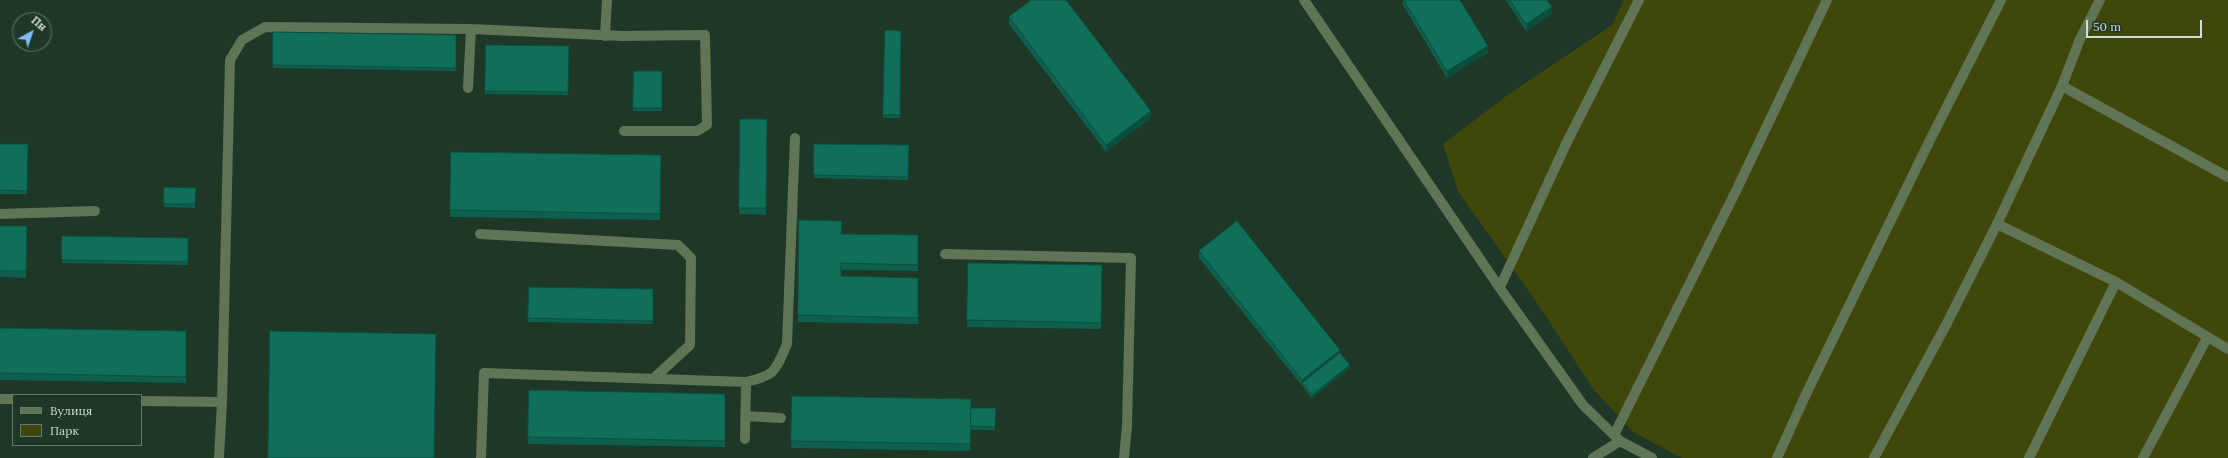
<!DOCTYPE html>
<html>
<head>
<meta charset="utf-8">
<style>
  body { margin:0 }
  #map { position:relative; width:2228px; height:458px; overflow:hidden; background:#1e3727; font-family:Lora,serif }
  canvas { display:block }
  .legend { position:absolute; left:12px; top:394px; width:130px; height:52px; box-sizing:border-box; background:#1e3727; border:1px solid #657a6c; margin:0; padding:5px 7px; list-style:none; font-size:12px; color:#d0dfd4 }
  .legend li { display:flex; align-items:center; gap:8px; height:20px }
  .legend b { width:20px; border:1px solid #657a6c }
  .north { position:absolute; left:12px; top:12px; width:40px; height:40px; box-sizing:border-box; background:#1e3727; border:1px solid #657a6c; border-radius:50%; rotate:40deg; font-size:11px; font-weight:700; line-height:16px; text-align:center; color:#d0dfd4 }
  .north::after { content:''; display:block; margin:auto; width:14px; height:18px; background:#7ebef9; clip-path:polygon(50% 0,100% 100%,50% 72%,0 100%) }
  .scale { position:absolute; left:2086px; top:20px; width:116px; height:18px; box-sizing:border-box; border:2px solid #d0dfd4; border-top:0; padding-left:5px; font-size:12px; line-height:14px; white-space:nowrap; color:#d0dfd4; -webkit-text-stroke:3px #1e3727; paint-order:stroke }
</style>
</head>
<body>
<div id="map">
<canvas width="2228" height="458"></canvas>
<ul class="legend">
<li><b style="height:5px;background:#607456"></b>Вулиця</li>
<li><b style="height:11px;background:#40470a"></b>Парк</li>
</ul>
<div class="north">Пн</div>
<div class="scale">50 m</div>
</div>
<script>
const c = document.querySelector('canvas').getContext('2d');
c.lineJoin = 'round';
function paint(path, color) { c.fillStyle = color; c.fill(path, 'evenodd'); }
function stroke(path, color, width, dash) { c.strokeStyle = color; c.lineWidth = width; c.lineCap = dash ? 'butt' : 'round'; c.setLineDash(dash || []); c.stroke(path); }
paint(new Path2D(`
  M1624,0H2228V458H1682L1633,432L1594,390L1537,303L1458,191L1443,144L1509,94L1612,25Z`), '#40470a');
stroke(new Path2D(`
  M1304,0L1497,284L1583,405L1620,441L1652,458
  M2100,0L2080,39L2062,86L2228,177
  M605,36L607,0
  M2062,86L1997,224L2116,282L2228,349
  M468,88L471,29
  M0,214L95,211
  M480,234L678,245L691,258L690,345L654,378
  M945,254L1131,258L1127,426L1124,458
  M1500,287L1567,142L1639,0
  M0,399H13
  M141,401L222,402L230,60L242,40L265,27L471,29L622,36L705,35L707,125L697,131H624
  M746,416L781,418
  M1614,435L1736,191L1827,0
  M745,439L746,382
  M219,458L222,402
  M481,458L484,373L746,382C776,375 775,371 787,344L795,138
  M1593,458L1620,441
  M1777,458L1807,392L1930,140L2001,0
  M1874,458L1946,325L1997,224
  M2029,458L2116,282
  M2143,458L2207,338`), '#607456', 10);
paint(new Path2D(`
  M1403,0H1460L1488,53L1447,78L1403,5Z
  M1506,0H1547L1552,14L1526,31Z
  M1009,17L1151,118L1106,152L1009,24Z
  M885,30L901,31L900,118H883Z
  M273,32L456,35V71L273,68Z
  M486,45L569,46L568,95L485,94Z
  M634,71H662V111H633Z
  M740,119H767L766,215L739,214Z
  M0,144H28L27,194H0Z
  M814,144L909,145L908,180L814,178Z
  M451,152L661,155L660,220L450,217Z
  M164,187L196,188L195,208L164,207Z
  M799,220L842,234L918,235V271L841,270V276L918,278V324L798,322Z
  M0,226H27L26,278L0,277Z
  M62,236L188,238V265L62,263Z
  M1199,251L1340,353L1350,368L1312,398L1199,258Z
  M968,263L1102,265L1101,329L967,327Z
  M529,287L653,289V324L528,322Z
  M0,328L186,331V383L0,380Z
  M529,390L725,394V447L528,444Z
  M792,396L971,408H996L995,430H971L970,451L791,448Z`), '#0e5f4d');
paint(new Path2D(`
  M1552,7V14L1526,31V24Z
  M1488,46V53L1447,78V71Z
  M1151,111V118L1106,152V145Z
  M1340,350V356L1302,383V380Z
  M1350,365V368L1312,398V395Z`), '#0b4e3e');
const building = new Path2D(`
  M1031,0H1066L1151,111L1106,145L1009,17Z
  M1404,0H1460L1488,46L1447,71Z
  M1510,0H1547L1552,7L1526,24Z
  M885,30L901,31L900,115H883Z
  M273,32L456,35V68L273,65Z
  M486,45L569,46L568,92L485,91Z
  M634,71H662V108H633Z
  M740,119H767L766,208H739Z
  M0,144H28L27,191L0,190Z
  M814,144L909,145L908,177L814,175Z
  M451,152L661,155L660,214L450,210Z
  M164,187L196,188L195,204H164Z
  M799,220L842,221L841,234L918,235V265L841,263V276L918,278V318L798,315Z
  M1237,221L1340,350L1302,380L1199,251Z
  M0,226H27L26,271H0Z
  M62,236L188,238V262L62,260Z
  M968,263L1102,265L1101,323L967,320Z
  M529,287L653,289V321L528,318Z
  M0,328L186,331V377L0,373Z
  M270,331L436,334L434,458H268Z
  M1340,353L1350,365L1312,395L1302,383Z
  M529,390L725,394V441L528,437Z
  M792,396L971,399L970,444L791,441Z
  M971,408H996L995,427L971,426Z`);
paint(building, '#106f59');
stroke(building, '#0b4e3e', 1);
</script>
</body>
</html>
